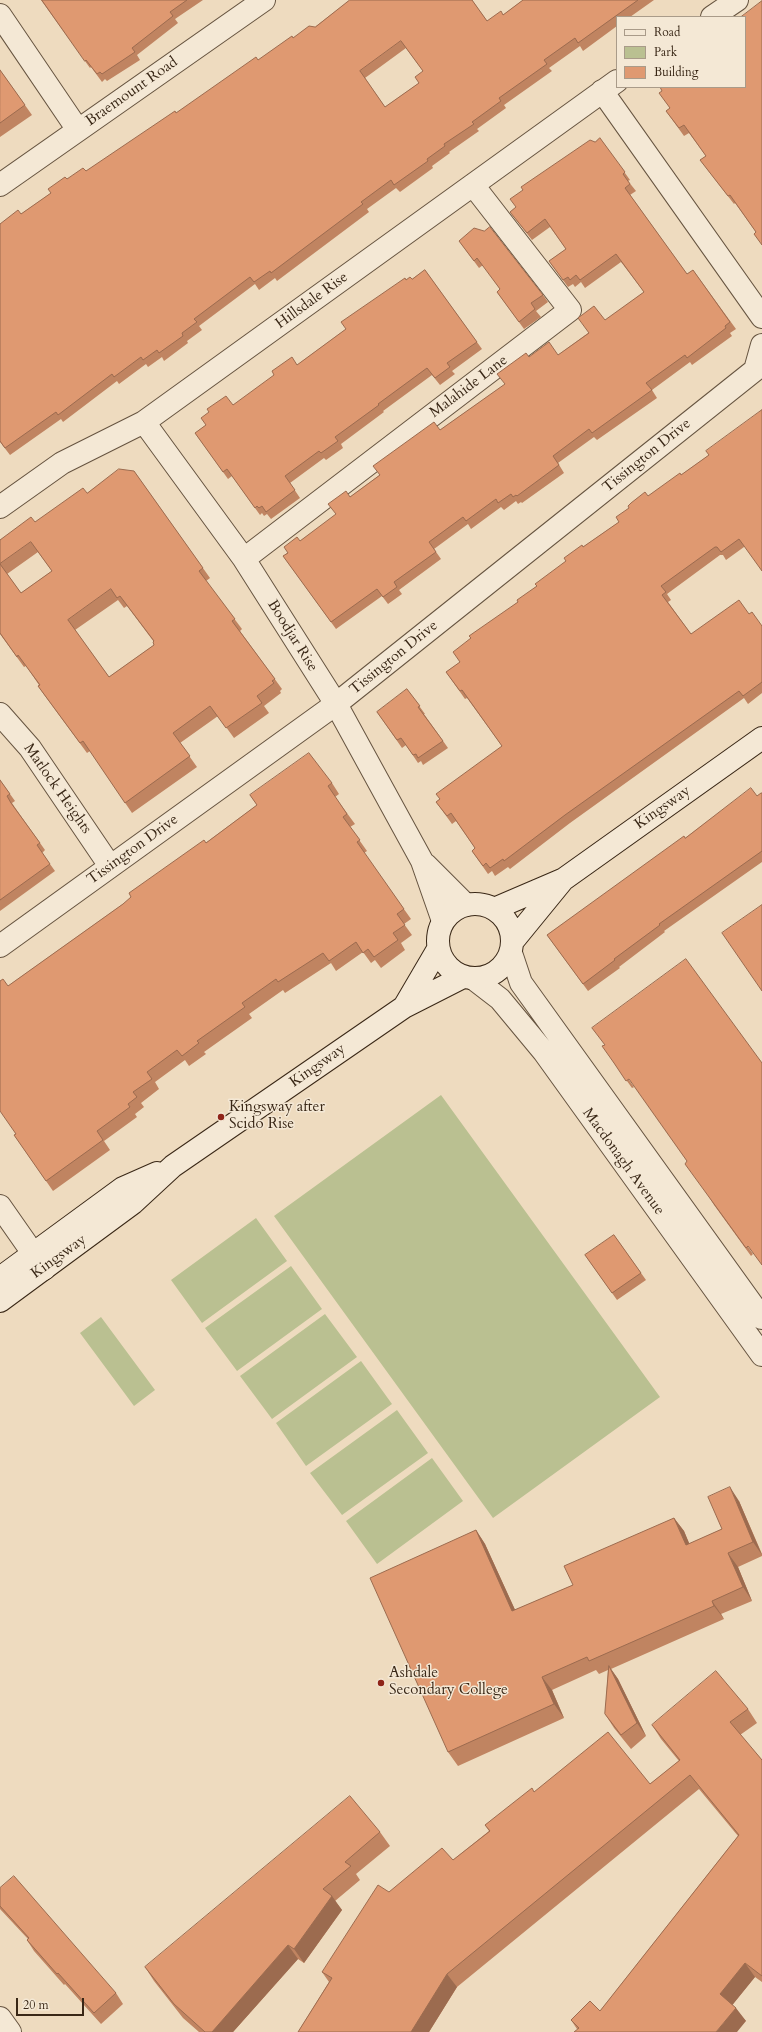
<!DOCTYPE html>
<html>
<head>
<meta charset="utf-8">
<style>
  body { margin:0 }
  #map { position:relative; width:762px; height:2032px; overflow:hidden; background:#eedbbf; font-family:Cardo,serif }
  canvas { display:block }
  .legend { position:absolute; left:616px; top:16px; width:130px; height:72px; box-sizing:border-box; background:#f4e8d5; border:1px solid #a99b89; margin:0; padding:5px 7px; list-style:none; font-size:12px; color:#392716 }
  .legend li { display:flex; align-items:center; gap:8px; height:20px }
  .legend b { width:20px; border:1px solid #a99b89 }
  .scale { position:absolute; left:16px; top:1998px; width:68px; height:18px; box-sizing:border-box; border:2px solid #392716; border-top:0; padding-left:5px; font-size:12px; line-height:14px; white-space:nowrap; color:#392716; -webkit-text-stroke:3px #f4e8d5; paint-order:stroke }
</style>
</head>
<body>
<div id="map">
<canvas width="762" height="2032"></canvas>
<ul class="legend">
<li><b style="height:5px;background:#f4e8d5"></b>Road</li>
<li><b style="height:11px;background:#bac091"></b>Park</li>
<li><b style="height:11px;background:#df9971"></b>Building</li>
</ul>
<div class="scale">20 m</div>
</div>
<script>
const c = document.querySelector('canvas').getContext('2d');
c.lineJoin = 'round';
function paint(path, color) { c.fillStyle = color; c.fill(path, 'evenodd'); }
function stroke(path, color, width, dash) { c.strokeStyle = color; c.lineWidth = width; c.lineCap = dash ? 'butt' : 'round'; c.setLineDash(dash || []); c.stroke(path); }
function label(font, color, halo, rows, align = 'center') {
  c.font = font + ' Cardo,serif'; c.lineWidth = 3; c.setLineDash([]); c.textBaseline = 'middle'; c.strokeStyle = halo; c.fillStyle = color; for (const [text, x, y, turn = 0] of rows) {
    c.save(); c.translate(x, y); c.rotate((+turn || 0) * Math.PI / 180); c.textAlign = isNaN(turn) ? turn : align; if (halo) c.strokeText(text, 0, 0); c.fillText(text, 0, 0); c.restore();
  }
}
paint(new Path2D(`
  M441,1095L660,1397L493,1518L274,1216Z
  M256,1218L287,1261L202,1323L171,1280Z
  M291,1266L322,1309L237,1371L205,1328Z
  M325,1314L357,1357L272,1419L240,1376Z
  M101,1317L155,1390L134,1406L80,1333Z
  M361,1361L392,1404L306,1466L276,1423Z
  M397,1410L428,1453L342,1515L310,1473Z
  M432,1458L463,1501L377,1564L346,1521Z`), '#bac091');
const minor = new Path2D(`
  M0,15L78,130
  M712,17L737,0
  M602,91L762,317
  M0,185L264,0
  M144,422L244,559L336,704L422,861L443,921
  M0,507L62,463L144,422L617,81
  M244,559L570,310L473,185
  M0,714L30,748L110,866
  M426,865L466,905
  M0,946L336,704L755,370L762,345
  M511,953L521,983L762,1318
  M474,979L500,999L544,1052L762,1355
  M0,1206L44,1269
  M0,2018L10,2032`);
const secondary = new Path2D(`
  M438 941a37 37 0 1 1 74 0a37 37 0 1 1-74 0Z
  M494,909L564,879L762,738
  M513,941L562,881
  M404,1007L438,949
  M0,1278L123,1188L157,1173
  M0,1301L133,1203L173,1166L404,1007L463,977`);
stroke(minor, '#665440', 24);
stroke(secondary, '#392716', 24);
stroke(minor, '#f4e8d5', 22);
stroke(secondary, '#f4e8d5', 22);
paint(new Path2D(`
  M41,0H203L175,19L178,23L137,55L140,60L107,81L105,79L102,82L91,67L90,68Z
  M350,0H473H472L487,21L503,15L523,0H654L630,17H617V26L583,51L580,46L549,68L552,71L504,105L506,108L477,129L479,131L449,152L450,153L432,166L433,168L400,192L396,188L367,209L369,212L277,281L275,278L259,290L255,284L199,326L202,330L187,341L188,343L164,361L162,357L148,367L146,364L119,384L117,381L63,422L61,419L10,455L0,442L21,214L51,193L67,179L86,171L293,38L315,27ZM406,48L423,71L419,83L385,107L365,78Z
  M762,1L756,232L735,203L734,204L700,160L706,156L689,133L684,136L666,111L670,108L662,91Z
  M0,70L32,115L0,137Z
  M600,138L630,180L628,181L636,191L630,195L687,274L693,270L736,329L730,333L732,336L692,365L690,362L652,390L657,398L597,440L594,437L558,463L564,473L522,503L521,502L518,504L516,501L504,510L501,507L471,529L468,524L434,549L441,559L399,590L402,594L388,604L382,596L336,629L283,556L287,553L300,541L336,515L350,497L440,430L504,385L529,357L558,355L644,292L621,262L585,288L581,282L575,287L573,284L568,287L549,261L566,249L550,227L532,240L510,212Z
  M459,241L543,295L548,302L536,311L541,317L524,329L497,292L500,289L483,265L479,268Z
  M425,270L482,349L452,371L455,374L440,385L432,375L383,411L384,412L341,444L343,448L326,460L324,458L290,483L300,498L271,519L267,514L264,516L262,513L260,515L232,476L228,479L195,433L233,405L297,365L346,329L406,280L412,279Z
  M762,410L744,547L726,560L723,555H720L667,594L671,600L668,602L691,634L749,614L762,626V693L748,704L744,698L570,823L510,869L508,867L495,876L492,871L488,874L472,851L475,848L456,821L452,824L436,802L502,746L467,698L465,699L446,672L460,662L471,638L518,602L583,547L619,522L648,496L681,475L709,455Z
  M134,471L210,578L206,581L242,629L240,631L282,689L280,691L281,693L264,706L269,713L234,738L218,716L180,743L197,767L132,813L90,751L87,753L45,696L38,686L39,685L26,666L24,667L0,634V540L35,522L87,493ZM38,552L52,571L21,593L7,574ZM118,600L124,608L127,606L154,642V645L109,677L75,630Z
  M407,689L425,714H424L448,748L423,765L421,761L418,763L406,745L402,748L377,712Z
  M0,780L15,801L12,803L16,809L45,850L42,853L55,871L0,911Z
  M332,783L339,794L335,797L355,824L350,827L367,851L364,853L411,919L404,924L412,935L401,943L405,950L381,968L375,960L371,963L363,952L336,971L331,963L285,993L283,990L249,1014L252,1018L204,1052L206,1054L189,1066L185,1060L155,1082L159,1089L141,1103L144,1107L135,1114L137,1117L104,1141L110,1150L53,1191L14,1135L16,1134L8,986L123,904L257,805L250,795Z
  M762,793V862L664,931L665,932L619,967L620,968L588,991L547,935L685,838Z
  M604,1045L753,1254L751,1256L714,1205L687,1161L634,1087L632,1088L614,1063Z
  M614,1235L646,1280L617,1300L585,1255Z
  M739,1501L762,1554V1556L738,1567L752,1601L721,1614L724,1619L611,1669L618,1679L646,1736L631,1749L614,1728L605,1714L608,1670L599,1674L596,1670L552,1690L564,1718L458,1766L448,1752L476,1530L485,1544L515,1610L573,1585L674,1518L684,1531L689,1544L722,1529Z
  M748,1709L757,1723L740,1735L762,1760V1982L755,1977L732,2005L746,2021L577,2029L571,2020L600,2011L738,1836L699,1789L457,1987L429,2032H298L329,1982L322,1972L389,1892L453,1860L489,1831L485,1825L535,1792L650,1784L679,1761L661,1739L652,1725Z
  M380,1832L390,1846L356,1874L360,1880L335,1901L342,1910L304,1963L298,1959L233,2032H199L183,2018L154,1981L145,1967Z
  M0,1888L116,1993L123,2004L101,2024L65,1984L64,1985L34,1951L27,1940L28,1939L0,1909Z`), '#c08461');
paint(new Path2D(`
  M730,1487L739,1501L762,1555L753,1542Z
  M674,1518L684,1531L696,1559L686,1545Z
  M476,1530L485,1544L522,1625L512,1611Z
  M728,1553L738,1567L752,1601L743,1587Z
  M712,1601L721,1614L724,1619L714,1606Z
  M609,1666L618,1679L646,1736L637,1723Z
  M542,1677L552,1690L564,1718L554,1704Z
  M332,1896L342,1910L304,1963L294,1949Z
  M288,1945L298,1959L233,2032H212Z
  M745,1963L755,1977L730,2008L720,1994Z
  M447,1974L457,1987L429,2032H411Z
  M736,2008L746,2021L737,2032H716Z`), '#9c6b4f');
const building = new Path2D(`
  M42,0H187L170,12L173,16L132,48L135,52L102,74L100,72L97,74L86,60L85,61Z
  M350,0H472L487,21L501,11L503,15L523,0H638L578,43L575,38L544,60L547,64L499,98L501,101L472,122L474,124L444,144L445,146L427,159L428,161L394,185L391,180L361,202L363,204L271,273L270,271L254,282L250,277L194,319L197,322L182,333L183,336L159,353L157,350L143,360L141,357L114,377L112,374L58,415L56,412L5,448L0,441V224L18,210L21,214L51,193L48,189L65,177L67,179L83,168L86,171L175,111L176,113L256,57L258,60L292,36L293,38L309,26L315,27ZM401,41L423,71L415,77L419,83L385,107L360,71Z
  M762,1V245L754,234L756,232L730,195L728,196L700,160L706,156L684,125L679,128L666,111L670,108L659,93L662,91L660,87H745V17H741Z
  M0,70L25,105L0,123Z
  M600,138L625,172L623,174L630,184L625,188L687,274L693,270L730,322L725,326L726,328L687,358L685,355L646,383L652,390L592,433L589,429L553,456L559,465L517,496L516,495L513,497L511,494L498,503L496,499L466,521L463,517L429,542L436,552L394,582L397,587L383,597L377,589L331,622L283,556L288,553L284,547L297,537L300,541L336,514L328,504L346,491L350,497L380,475L373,466L434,422L440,430L505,384L497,374L526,353L529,357L549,342L558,355L589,333L578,318L594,306L605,320L644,292L616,254L580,280L576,275L570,280L568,277L563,280L549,261L566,249L545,219L527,233L510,212L516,207L510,199L523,190L521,187L590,140L595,142Z
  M490,227L543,295L531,303L535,309L519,322L497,292L500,289L477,258L474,261L459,241L474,228L484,231Z
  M425,270L477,342L447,363L450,367L435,378L427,368L378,404L379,405L335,437L338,441L321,453L319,451L285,476L295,490L266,512L262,506L259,508L257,506L255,508L227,469L223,472L195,433L206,425L201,418L209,412L207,409L226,396L233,405L274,375L272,371L292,357L297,365L346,329L341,322L405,278L406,280L410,277L412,279Z
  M762,410V571L739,539L721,552L717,547H715L661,586L666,592L662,595L691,634L739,600L749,614L752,612L762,626V682L743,696L739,691L565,815L504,861L503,859L490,868L486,863L483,866L472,851L475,848L451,813L447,816L436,802L440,799L436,794L502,746L462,690L460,691L446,672L460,662L453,652L471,638L469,636L518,602L517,600L537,586L535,584L566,561L564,558L582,545L583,547L619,522L616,517L629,508L628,506L631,503L645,492L648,496L680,473L681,475L709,455L706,451Z
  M119,469L134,471L203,568L199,571L235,619L232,621L275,679L272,681L274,683L257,696L262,703L226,728L210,706L173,733L190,756L125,803L83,741L80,743L38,686L40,685L18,655L17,657L0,633V540L31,517L35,522L83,488L87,493ZM31,542L52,571L21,593L0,564ZM111,589L117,598L120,596L154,641L153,642L154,645L109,677L68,620Z
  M407,689L420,706L418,707L443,741L418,758L416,754L413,755L401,738L397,740L377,712Z
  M309,753L332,783L328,786L347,814L343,817L360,840L357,842L404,909L397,914L405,925L393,933L398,940L374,957L368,949L363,953L356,942L329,961L323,953L278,982L276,979L242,1003L245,1007L197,1041L199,1043L182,1056L177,1050L147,1072L152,1079L133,1092L137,1097L128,1104L130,1107L97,1131L103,1140L46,1181L14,1135L16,1134L0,1111V981L3,979L8,986L123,904L131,897L129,893L204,840L206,843L257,805L250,795Z
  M0,780L10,794L7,796L11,803L40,843L37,845L50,864L0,900Z
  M751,788L757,796L761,793H762V851L659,924L660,925L614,959L615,960L583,984L547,935L684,836L685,838Z
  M762,905V991L722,933Z
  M686,959L762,1063V1265L748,1246L746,1248L709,1197L685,1164L687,1161L629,1079L626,1081L614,1063L602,1046L605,1045L592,1028Z
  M614,1235L641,1273L612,1293L585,1255Z
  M730,1487L753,1542L728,1553L743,1587L712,1601L714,1606L589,1661L587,1657L542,1677L554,1704L448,1752L370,1578L476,1530L512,1611L573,1585L564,1566L674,1518L686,1545L722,1529L708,1497Z
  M609,1666L637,1723L621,1735L605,1714Z
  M716,1671L748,1709L730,1722L762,1760V1976L745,1963L720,1994L736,2008L716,2032H574L579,2028L571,2020L590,2001L600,2011L739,1835L690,1775L447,1974L411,2032H298L332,1978L322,1972L378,1885L389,1892L442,1848L453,1860L490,1831L485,1825L532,1788L534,1792L608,1732L650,1784L680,1760L652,1725Z
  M350,1796L380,1832L345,1862L351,1866L323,1889L332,1896L294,1949L288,1945L212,2032H205L174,2004L145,1967Z
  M14,1876L116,1993L94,2013L58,1973L57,1974L27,1940L29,1938L0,1906V1888Z`);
paint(building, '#df9971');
stroke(building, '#9c6b4f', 1);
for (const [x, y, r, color] of [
  [221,1117,4,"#8f2418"],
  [381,1683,4,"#8f2418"]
]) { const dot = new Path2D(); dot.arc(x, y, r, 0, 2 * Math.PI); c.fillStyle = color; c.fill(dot); stroke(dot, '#f4e8d5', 1.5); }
label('15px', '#392716', '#f4e8d5', [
  ["Braemount Road",132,92,-35],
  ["Hillsdale Rise",312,301,-36],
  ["Malahide Lane",469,387,-37],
  ["Tissington Drive",647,456,-39],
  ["Boodjar Rise",292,636,58],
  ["Tissington Drive",394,658,-39],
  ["Matlock Heights",57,789,55],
  ["Kingsway",663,808,-35],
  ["Tissington Drive",133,850,-36],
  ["Kingsway",318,1066,-35],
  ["Macdonagh Avenue",623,1162,54],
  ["Kingsway",59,1257,-36]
]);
label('15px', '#392716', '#f4e8d5', [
  ["Kingsway after",229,1108],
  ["Scido Rise",229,1125],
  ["Ashdale",389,1674],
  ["Secondary College",389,1691]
], 'left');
</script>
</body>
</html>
